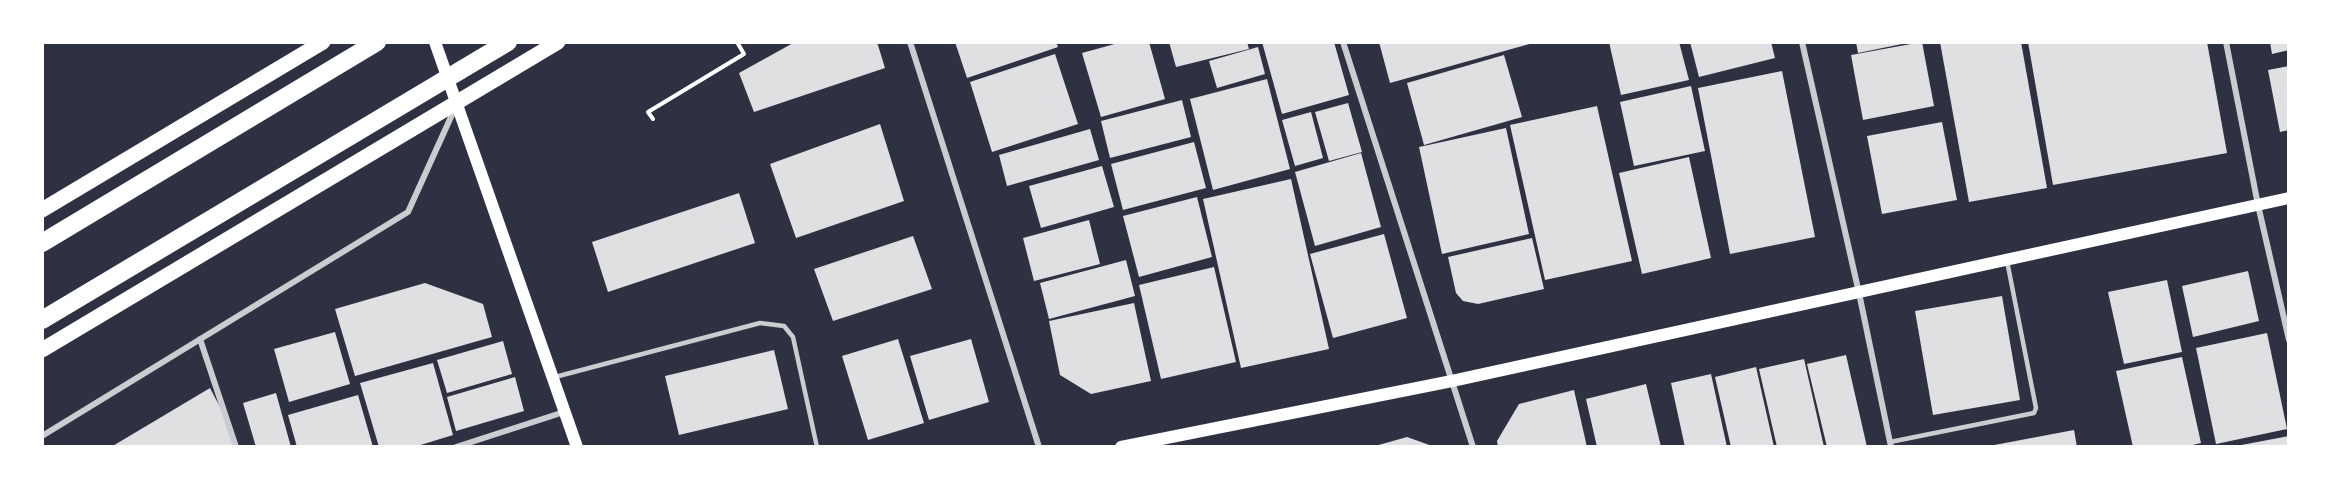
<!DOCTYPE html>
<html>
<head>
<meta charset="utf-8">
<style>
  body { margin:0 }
  #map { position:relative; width:2331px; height:489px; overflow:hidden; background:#2d3142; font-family:"Space Grotesk",sans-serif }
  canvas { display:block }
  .frame { position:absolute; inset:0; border:44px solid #fff; pointer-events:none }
</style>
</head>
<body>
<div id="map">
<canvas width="2331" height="489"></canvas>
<div class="frame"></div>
</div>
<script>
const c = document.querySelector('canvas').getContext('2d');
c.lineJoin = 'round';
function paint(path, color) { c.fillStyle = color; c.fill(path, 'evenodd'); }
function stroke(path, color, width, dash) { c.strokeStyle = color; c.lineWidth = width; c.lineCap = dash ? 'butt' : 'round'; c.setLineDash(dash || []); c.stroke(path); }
paint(new Path2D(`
  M795,42H877L885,68L754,112L739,73Z
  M955,42H1056L1058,47L967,78Z
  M1122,42H1149L1165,99L1101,117L1082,53Z
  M1169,42H1247L1249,49L1176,67Z
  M1262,42H1334L1349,95L1282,114Z
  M1379,42H1533V43L1390,83Z
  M1609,42H1679L1689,80L1621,95Z
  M1690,42H1771L1775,58L1699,77Z
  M1856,42H1907V43L1858,53Z
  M1922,42L1934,106L1863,120L1851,55Z
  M1940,42H2021L2047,188L1969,202Z
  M2028,42H2207L2227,153L2053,185Z
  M2270,42H2289V50L2272,54Z
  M1258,47L1265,74L1217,88L1209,61Z
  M1055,54L1078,124L992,152L970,82Z
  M1504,55L1522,117L1424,145L1407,83Z
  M2289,66V130L2280,132L2268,70Z
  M1782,71L1815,237L1730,254L1698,88Z
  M1267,79L1290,169L1213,190L1190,99Z
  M1691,86L1705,151L1634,166L1620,102Z
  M1182,100L1191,137L1110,158L1101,121Z
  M1348,103L1362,152L1329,161L1315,112Z
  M1597,106L1632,261L1545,280L1510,125Z
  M1311,112L1323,158L1295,166L1282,120Z
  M1942,122L1957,200L1882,214L1867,136Z
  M880,124L904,201L796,238L770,164Z
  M1506,128L1529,234L1442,254L1419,147Z
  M1090,129L1099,160L1007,186L999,155Z
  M1194,142L1206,188L1123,210L1111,164Z
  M1361,153L1381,227L1315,246L1295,172Z
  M1689,157L1711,258L1642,274L1619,173Z
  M1102,166L1114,207L1041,228L1029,186Z
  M1291,179L1329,349L1241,368L1203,199Z
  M739,193L755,243L608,292L592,242Z
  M1197,197L1212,257L1139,277L1123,216Z
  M1089,220L1100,264L1034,281L1023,238Z
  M1384,234L1407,318L1333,338L1310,254Z
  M913,236L932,289L833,321L814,269Z
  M1532,238L1544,289L1478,304L1463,301L1456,293L1448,257Z
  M1126,260L1135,296L1049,319L1040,283Z
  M1214,267L1236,362L1161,379L1139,285Z
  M2248,271L2259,321L2193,337L2182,286Z
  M2167,280L2182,352L2124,364L2108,292Z
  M425,283L483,304L492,337L355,376L335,309Z
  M2002,296L2020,400L1933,415L1915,311Z
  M1134,303L1151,381L1091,394L1060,375L1049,321Z
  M335,332L350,384L289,402L274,349Z
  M2267,333L2287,429L2216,444L2196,348Z
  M898,339L924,423L868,440L842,356Z
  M971,339L989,402L929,420L910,356Z
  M503,341L512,374L447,393L437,360Z
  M774,350L788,409L679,435L665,376Z
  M1846,355L1867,447H1827L1807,364Z
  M2182,357L2201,443L2184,447H2133L2116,371Z
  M1804,359L1824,447H1777L1759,369Z
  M433,363L453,435L414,447H379L360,383Z
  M1756,367L1774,447H1731L1715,377Z
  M1711,374L1727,447H1685L1671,383Z
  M515,377L524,411L456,431L447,397Z
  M1646,384L1661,447H1597L1586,399Z
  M210,388L221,409L235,447H111Z
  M1574,390L1587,447H1498L1497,441L1519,404Z
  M276,393L291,447H256L243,403Z
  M358,395L373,447H297L288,415Z
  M2074,430L2077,447H1990L1989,446Z
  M2289,436V447H2236V446Z
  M1407,437L1435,447H1375V446Z`), '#e0e0e3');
stroke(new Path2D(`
  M653,119L648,112L744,54L737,42`), '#fff', 4);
stroke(new Path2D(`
  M555,377L760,323L784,326L793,337L817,447
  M1890,442L2034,413L2036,408L2007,261`), '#caccd0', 4.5);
stroke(new Path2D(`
  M910,42L1039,447
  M1343,42L1473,447
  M1802,42L1859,293L1891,447
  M2226,42L2258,205L2289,340
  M200,339L236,447
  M42,436L408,212L455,108
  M456,447L564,412`), '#caccd0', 6);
stroke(new Path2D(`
  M435,42L577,447
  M1121,447L1452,381L2289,198`), '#fff', 12);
stroke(new Path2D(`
  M42,210L323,42
  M42,350L558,42`), '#fff', 15);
stroke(new Path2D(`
  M42,243L377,42
  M42,320L508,42`), '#fff', 18);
</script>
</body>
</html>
